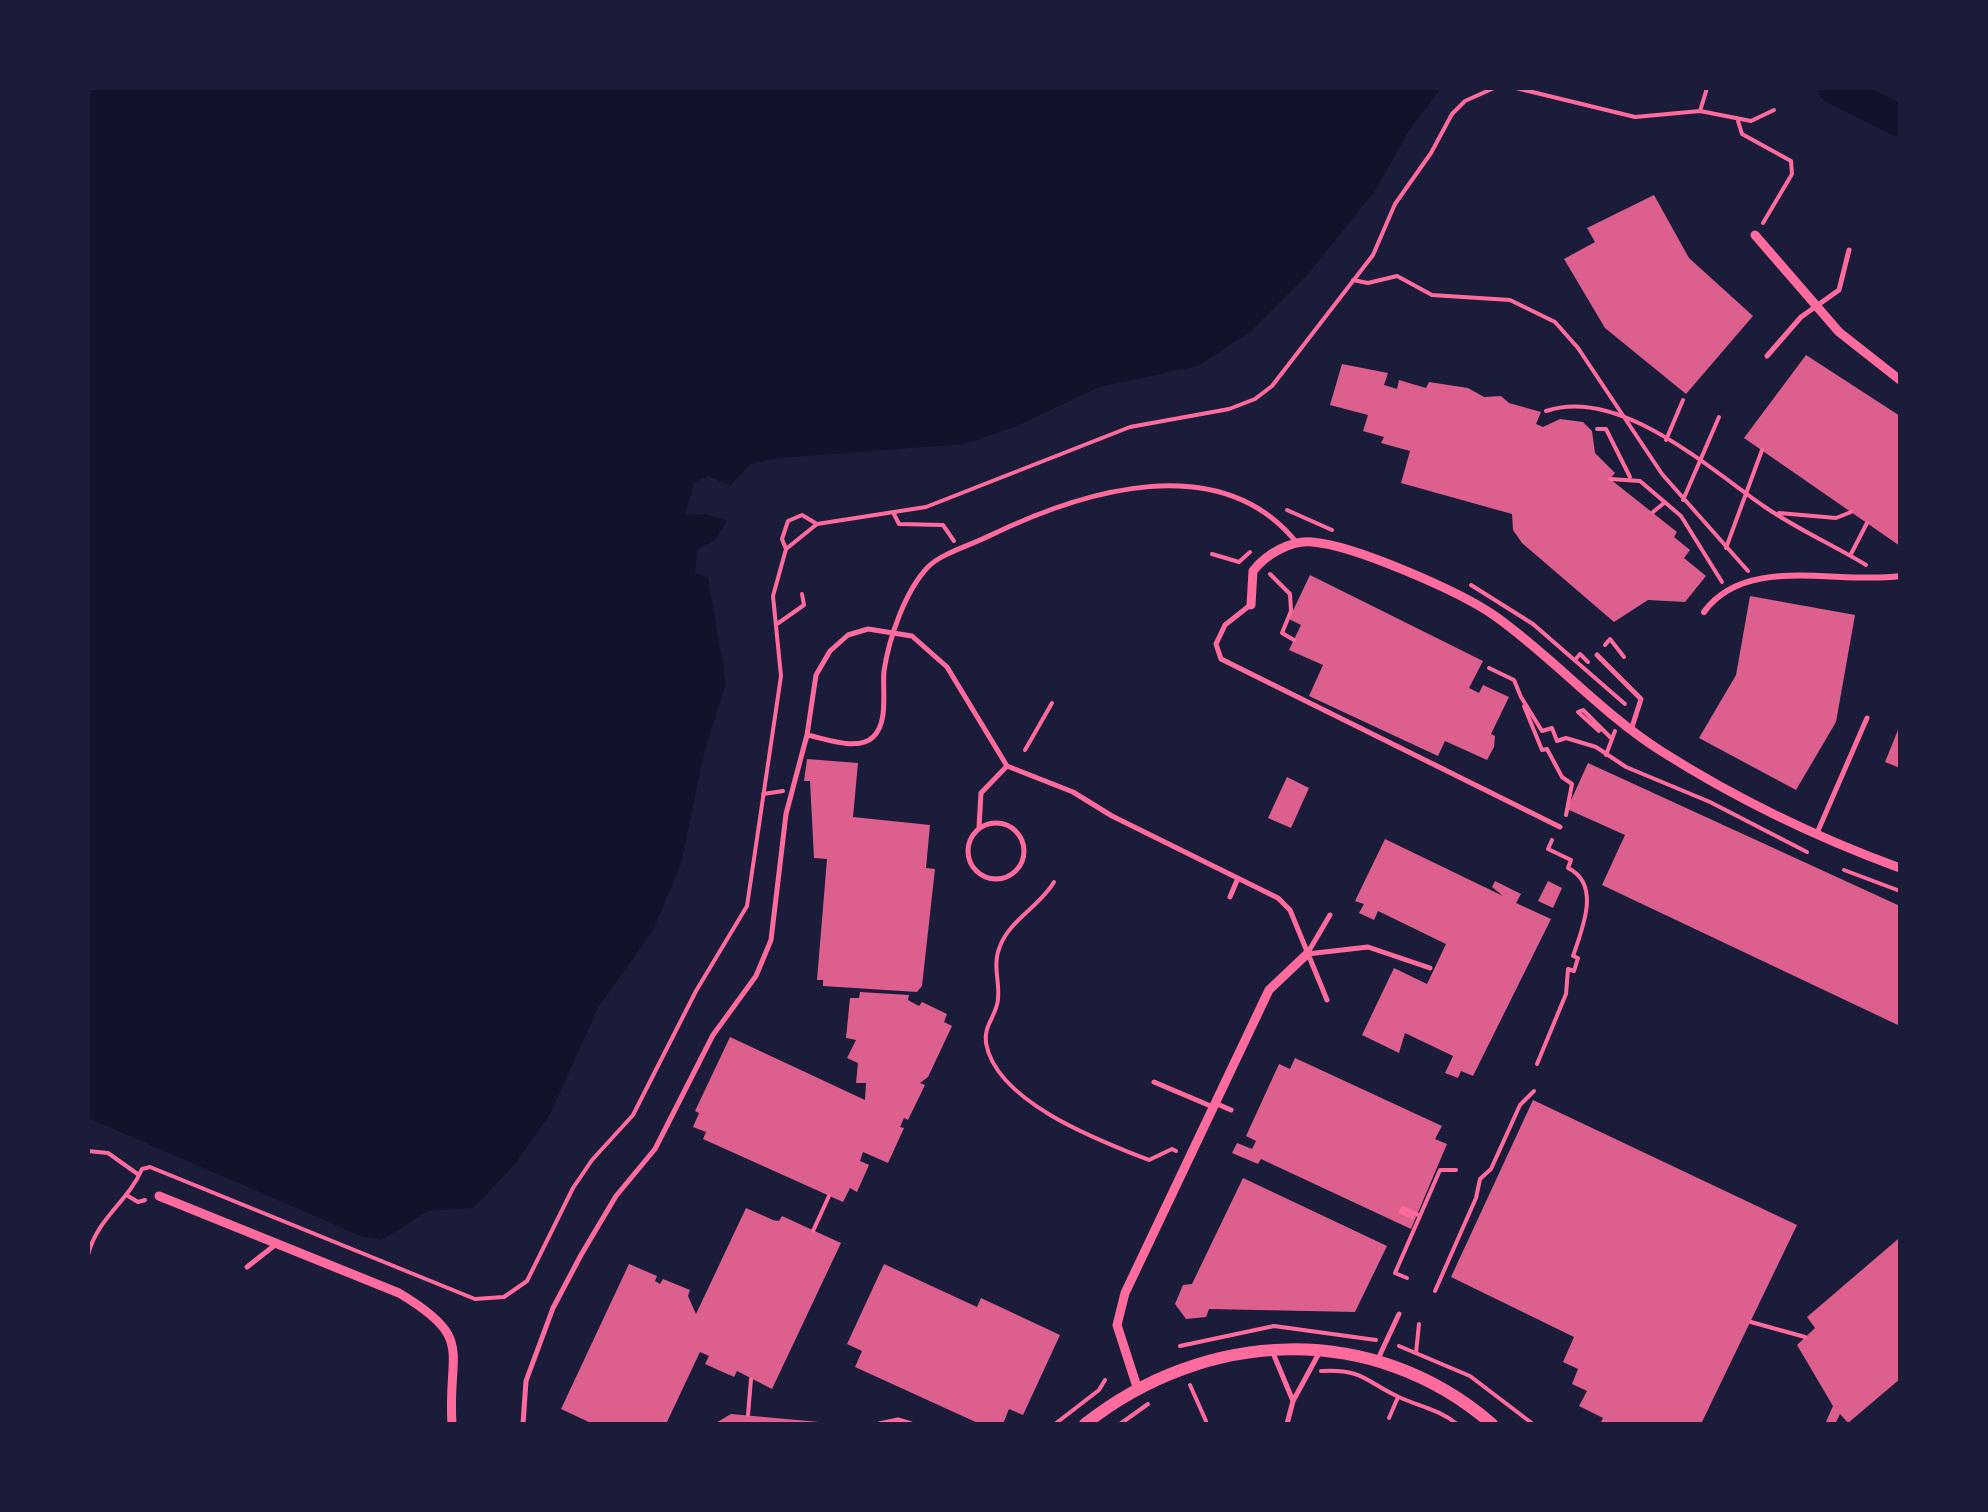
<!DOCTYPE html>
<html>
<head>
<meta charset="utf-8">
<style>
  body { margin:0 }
  #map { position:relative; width:1988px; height:1512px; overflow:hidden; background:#1b1b3a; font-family:"Public Sans",sans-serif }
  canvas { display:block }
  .frame { position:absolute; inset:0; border:90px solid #1b1b3a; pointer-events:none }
</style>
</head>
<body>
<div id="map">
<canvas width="1988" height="1512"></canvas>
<div class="frame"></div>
</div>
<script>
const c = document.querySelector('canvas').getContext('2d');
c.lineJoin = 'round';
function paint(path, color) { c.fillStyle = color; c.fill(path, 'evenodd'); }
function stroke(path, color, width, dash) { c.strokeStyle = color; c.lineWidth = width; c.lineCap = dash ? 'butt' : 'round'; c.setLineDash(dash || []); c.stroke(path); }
paint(new Path2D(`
  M88,88H1441L1410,129L1375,191L1308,274L1252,330L1198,366L1099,387L1017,426L965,444L779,458L750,464L730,486L709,476L694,483L685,515L707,514L727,521L716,539L697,550L695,573L708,578L726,683L704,753L681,864L652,932L599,1006L550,1114L515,1164L473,1208L428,1211L382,1240L361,1236L88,1118Z`), '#12122b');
stroke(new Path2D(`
  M1834,88L1900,121`), '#12122b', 32);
paint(new Path2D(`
  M1654,195L1689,258L1753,316L1686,394L1605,328L1564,259L1595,242L1587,228Z
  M1806,355L1900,416V546L1744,438Z
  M1342,364L1388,373L1384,385L1397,389L1399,380L1426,388L1429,382L1468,388L1484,397L1501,396L1509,403L1541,412L1536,424L1543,427L1560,419L1583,422L1592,431L1595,453L1615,473L1610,479L1677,532L1674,537L1690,550L1684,558L1706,576L1685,602L1648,600L1614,622L1522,543L1513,530L1512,514L1401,483L1410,451L1381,443L1384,437L1363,431L1368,415L1330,405Z
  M1310,575L1483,661L1469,688L1479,693L1483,685L1509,697L1491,734L1495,736L1494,747L1487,760L1445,741L1438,756L1309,696L1323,665L1289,650L1301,625L1289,619Z
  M1750,596L1855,615L1836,722L1796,790L1699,738L1736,675Z
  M1900,725V768L1885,762Z
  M807,759L858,763L853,817L930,825L926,868L935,869L922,986L917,992L823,986V980H817L827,859L814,858L810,781H804Z
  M1588,763L1900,906V1026L1602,885L1625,835L1567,809Z
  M1287,777L1309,788L1291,828L1268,818Z
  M1385,839L1503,896L1492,887L1495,881L1521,894L1516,903L1551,919L1473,1076L1461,1071L1458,1078L1445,1073L1453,1056L1405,1033L1399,1053L1362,1035L1394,968L1427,984L1446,944L1378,911L1374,920L1359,913L1364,904L1355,901Z
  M1548,881L1562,888L1553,908L1538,901Z
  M860,992L909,995L908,1000L919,1006L922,1002L947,1014L944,1022L952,1026L928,1077L920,1083L925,1085L908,1120L904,1118L900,1127L904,1128L888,1163L863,1152L860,1161L869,1165L857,1192L850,1188L843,1202L703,1139L706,1132L693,1127L699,1113L695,1111L730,1037L865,1100L866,1083H856L858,1063L847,1058L856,1040L846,1038L850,998H859Z
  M1295,1058L1442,1126L1435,1139L1447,1144L1411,1229L1261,1159L1258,1164L1232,1153L1237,1143L1252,1149L1256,1141L1246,1136L1279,1064L1290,1069Z
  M1533,1100L1797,1225L1701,1424H1600L1603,1418L1579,1406L1587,1391L1572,1384L1578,1369L1563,1362L1574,1337L1451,1277Z
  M1243,1178L1387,1246L1355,1312L1209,1309L1206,1317L1186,1319L1175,1304L1183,1285L1192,1284Z
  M746,1208L773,1220L779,1221L782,1216L841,1243L772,1389L737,1371L734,1377L705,1364L709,1356L700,1352L666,1424H593L561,1409L629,1264L657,1276L655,1281L660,1284L663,1279L690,1290L688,1296L696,1314Z
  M1898,1239L1900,1379L1848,1423L1840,1414L1835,1424H1825L1833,1406L1797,1345L1815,1328L1807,1317Z
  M884,1264L977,1307L981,1298L1060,1335L1023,1415L1009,1409L1003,1424H980L855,1367L862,1351L847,1344Z
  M731,1414L819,1422L818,1424H714Z`), '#dd5f8e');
stroke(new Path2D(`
  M1516,88L1635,117L1700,111L1751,121L1774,110
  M1700,111L1707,88
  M1738,121L1742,134L1791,161L1792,174L1763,223
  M1353,280L1368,283L1397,276L1432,295L1510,300L1555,322L1578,348L1662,474L1748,571
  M1546,411C1619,386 1708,468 1765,507C1797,529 1833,545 1866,565
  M1597,429H1606L1630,477
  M1666,440L1683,400
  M1610,479L1640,481L1681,516L1722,582
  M1683,500L1719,417
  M1287,510L1332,530
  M1653,512L1664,503
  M1779,513L1836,518L1851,512
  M894,514L899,524L943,525L954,541
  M1726,548L1762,450
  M786,549L782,539L788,521L802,515L817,524
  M1212,554L1239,562L1250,552
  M1851,554L1867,523
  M1270,574L1290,594L1291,611L1282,633L1294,640
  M1471,585L1533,624L1625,704
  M777,624L804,605L802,594
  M1605,645L1610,639L1624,657
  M1575,660L1580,654L1588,662
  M1489,668L1514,680L1521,697
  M1521,697L1542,731L1552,728L1557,741L1566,738L1596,747L1626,767L1710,802L1807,852
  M1524,706L1542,750L1547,749L1562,777L1572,784L1566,815
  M1599,731L1578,712L1583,710L1612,739
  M1025,750L1052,703
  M1606,755L1615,731
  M763,794L783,791
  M1844,870L1900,891
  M1054,882C1040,906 1010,920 1000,946C992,965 1000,981 998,999C997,1015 983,1026 986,1043C996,1102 1100,1141 1149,1160L1172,1149L1176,1151
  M1537,1064L1566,994L1568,969L1574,971L1578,958L1573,956C1583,927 1601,884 1568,868L1571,860L1548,849L1552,840
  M88,1151L108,1153L139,1175
  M128,1196L138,1202L145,1200
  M1412,1217L1401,1212L1403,1208L1418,1215
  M813,1231L829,1196
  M88,1255C97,1218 128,1202 142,1169L150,1167L475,1299L504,1297L527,1281L573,1188L592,1160L633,1115L696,991L747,906L781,676L773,596L786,549L817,524L926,507L1130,427L1229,409L1255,399L1272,386L1373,255L1395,204L1431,153L1452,114L1465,101L1494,88
  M1407,1278L1395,1273L1440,1170H1456
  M1435,1291L1476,1198L1480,1179L1491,1169L1520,1105L1534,1091
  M1751,1322L1805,1337
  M1180,1346L1274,1326L1376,1340
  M1399,1346L1470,1376L1533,1424
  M1416,1353L1419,1324
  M1321,1371C1364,1368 1368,1384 1401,1398C1421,1407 1440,1410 1457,1424
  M1190,1385L1206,1421
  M748,1415L751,1379
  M1389,1418L1398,1397
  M1055,1424L1099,1390L1105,1380
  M1120,1424L1148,1404`), '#ff6b9d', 4);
stroke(new Path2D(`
  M1767,356L1801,317L1839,290L1849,250
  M1249,606L1225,625L1216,644L1221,659L1560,827
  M1597,655L1641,699L1632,727
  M807,735C824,738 858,752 873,737C889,722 882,690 884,671C889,638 905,591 928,567C942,553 971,545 989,536C1082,491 1220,447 1297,543
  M968 851a28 28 0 1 1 56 0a28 28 0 1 1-56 0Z
  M979,827L981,793L1007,766
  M1817,833L1867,718
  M1230,897L1238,878
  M1307,954L1368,947L1430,968
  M1307,954L1330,915
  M1154,1082L1213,1107
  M1215,1103L1231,1110
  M247,1267L275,1245
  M1273,1353L1293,1401
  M1377,1361L1399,1314
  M523,1424L526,1381L553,1308L581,1255L616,1196L655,1149L713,1035L756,976L771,940L786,814L807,735L816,675L830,651L848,635L868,629L912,636L947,667L1007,766L1073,792L1112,816L1278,898L1290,910L1327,1000
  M879,1424L898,1420L911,1424
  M1287,1424L1293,1401L1318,1355`), '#ff6b9d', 5);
stroke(new Path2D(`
  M1704,612C1746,554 1838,585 1900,576`), '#ff6b9d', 6);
stroke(new Path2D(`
  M1755,235L1839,332L1900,380
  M1251,605L1253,571C1266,554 1291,540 1312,542C1354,545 1461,592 1495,616C1554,658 1600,712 1661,751C1735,798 1818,838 1900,868
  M159,1196L399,1293C476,1339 447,1350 452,1424
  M1138,1390L1117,1325L1125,1293L1269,990L1307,954`), '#ff6b9d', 9);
stroke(new Path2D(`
  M1085,1424C1205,1329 1372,1320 1492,1424`), '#ff6b9d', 12);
</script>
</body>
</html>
